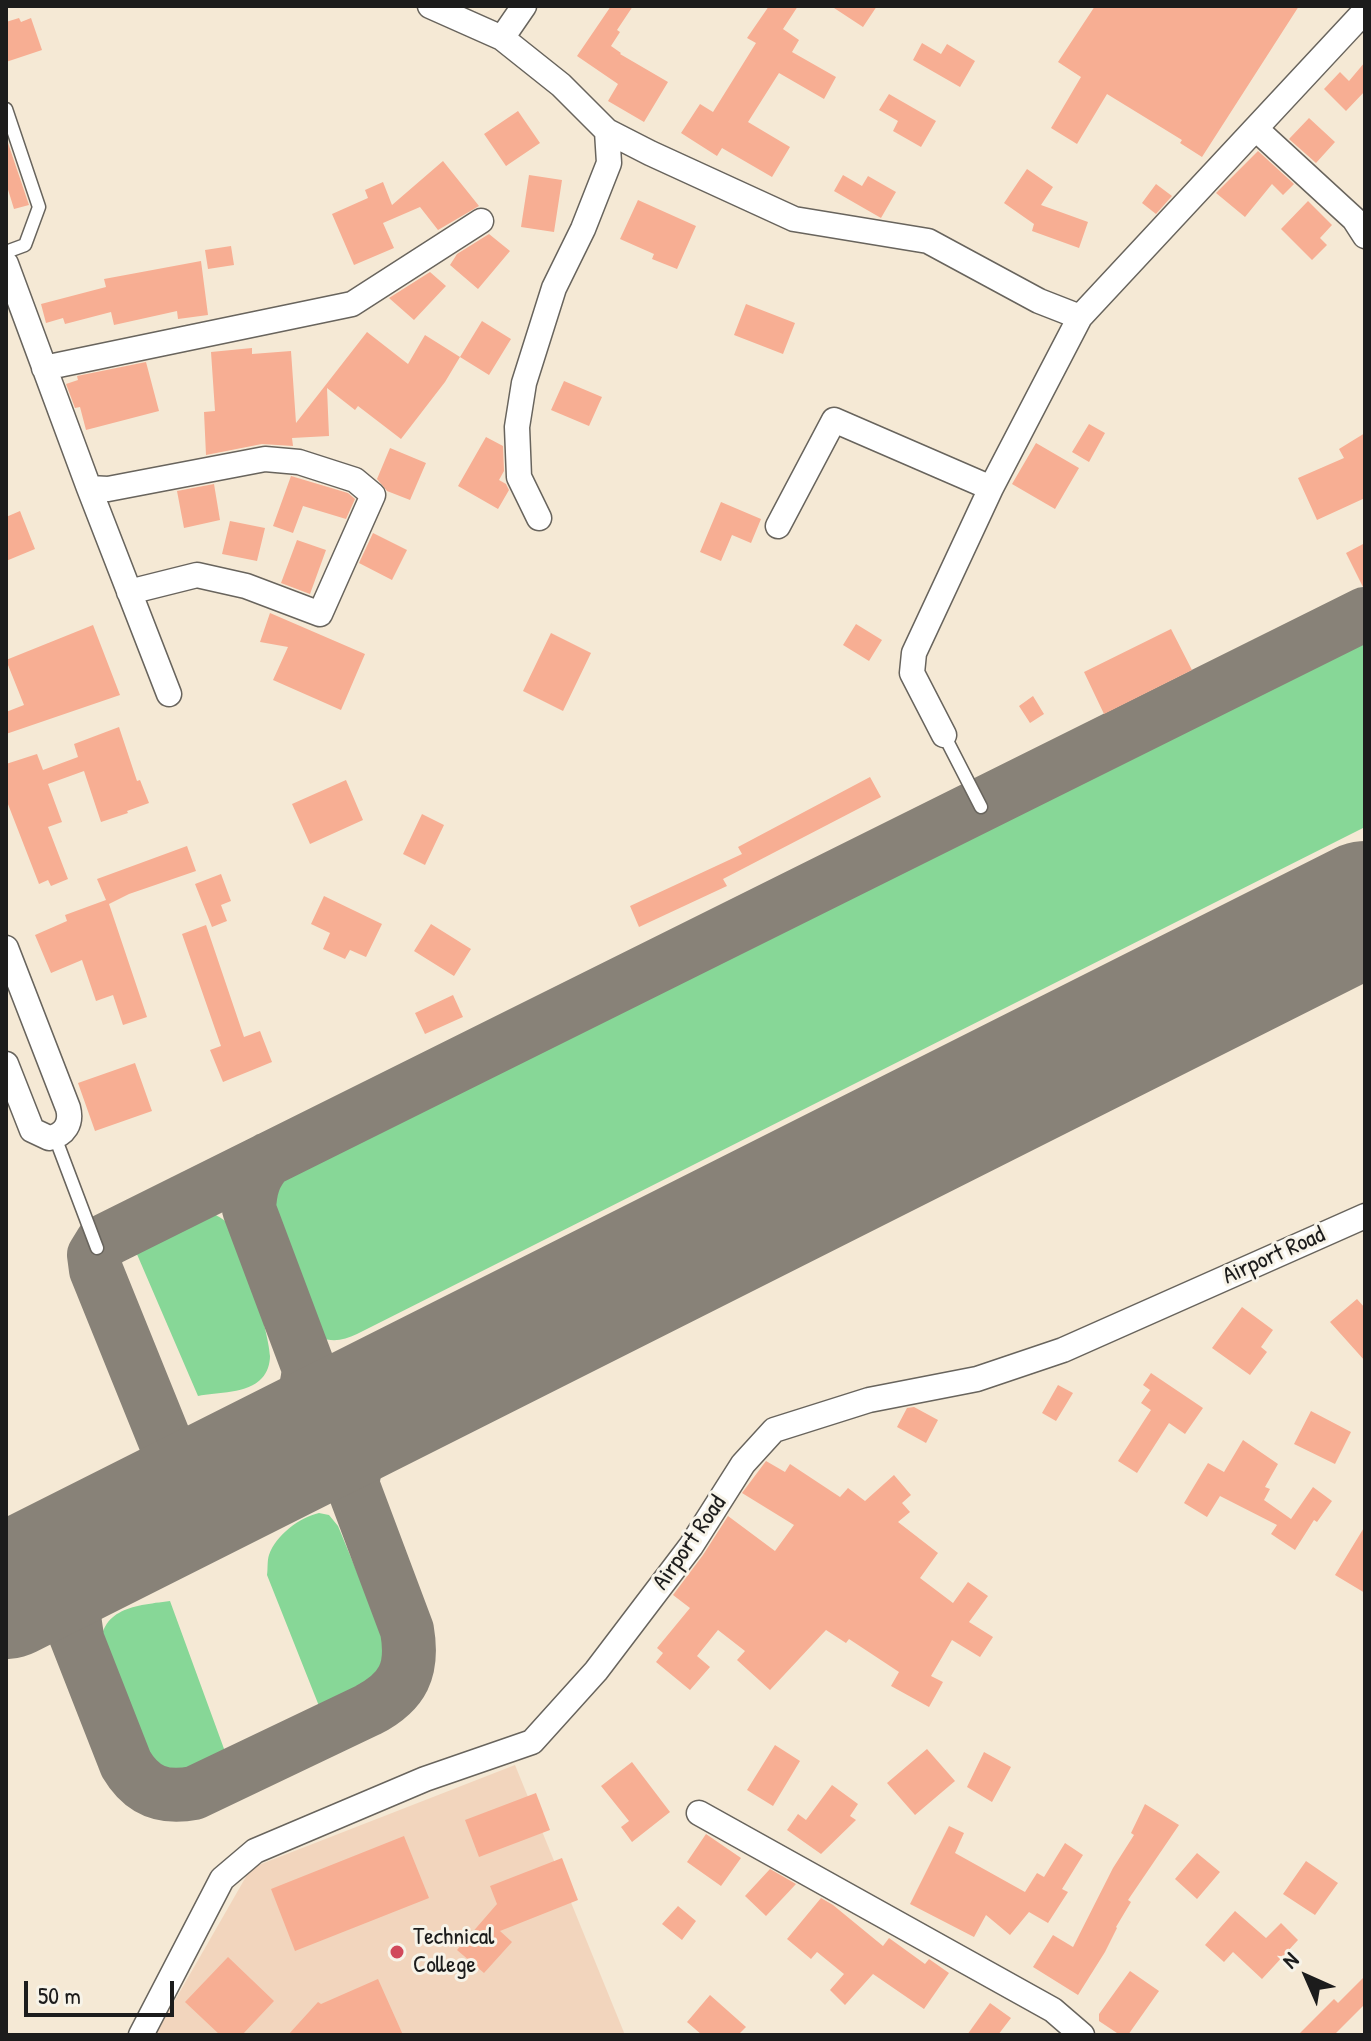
<!DOCTYPE html>
<html>
<head>
<meta charset="utf-8">
<style>
  body { margin:0 }
  #map { position:relative; width:1371px; height:2041px; overflow:hidden; background:#f5e9d5; font-family:"Patrick Hand",sans-serif }
  canvas { display:block }
  .frame { position:absolute; inset:0; border:8px solid #1c1c1c; pointer-events:none }
  .north { position:absolute; left:1267px; top:1937px; width:80px; height:80px; -webkit-text-stroke:6px #f7f3e8; paint-order:stroke; rotate:315deg; font-size:22px; font-weight:700; line-height:32px; text-align:center; color:#1c1c1c }
  .north::after { content:''; display:block; margin:auto; width:28px; height:36px; background:#1c1c1c; clip-path:polygon(50% 0,100% 100%,50% 72%,0 100%) }
  .scale { position:absolute; left:24px; top:1981px; width:150px; height:36px; box-sizing:border-box; border:4px solid #1c1c1c; border-top:0; padding-left:10px; font-size:24px; line-height:28px; white-space:nowrap; color:#1c1c1c; -webkit-text-stroke:6px #f7f3e8; paint-order:stroke }
</style>
</head>
<body>
<div id="map">
<canvas width="1371" height="2041"></canvas>
<div class="frame"></div>
<div class="north">N</div>
<div class="scale">50 m</div>
</div>
<script>
const c = document.querySelector('canvas').getContext('2d');
c.lineJoin = 'round';
function paint(path, color) { c.fillStyle = color; c.fill(path, 'evenodd'); }
function stroke(path, color, width, dash) { c.strokeStyle = color; c.lineWidth = width; c.lineCap = dash ? 'butt' : 'round'; c.setLineDash(dash || []); c.stroke(path); }
function label(font, color, halo, rows, align = 'center') {
  c.font = font + ' "Patrick Hand",sans-serif'; c.lineWidth = 6; c.setLineDash([]); c.textBaseline = 'middle'; c.strokeStyle = halo; c.fillStyle = color; for (const [text, x, y, turn = 0] of rows) {
    c.save(); c.translate(x, y); c.rotate((+turn || 0) * Math.PI / 180); c.textAlign = isNaN(turn) ? turn : align; if (halo) c.strokeText(text, 0, 0); c.fillText(text, 0, 0); c.restore();
  }
}
paint(new Path2D(`
  M515,1765L625,2035H155L251,1868Z`), '#f2d5bd');
paint(new Path2D(`
  M1365,626V827L357,1334C339,1343 322,1343 308,1328L263,1198L266,1186L281,1171Z
  M200,1210C215,1213 226,1219 235,1232C244,1246 270,1338 270,1356C270,1364 267,1373 262,1378C248,1394 217,1392 198,1396L133,1245L181,1216Z
  M319,1513L329,1515L338,1526L385,1640C394,1686 352,1693 319,1706L267,1575C268,1569 267,1561 269,1555C276,1535 300,1517 319,1513Z
  M170,1601L227,1757C211,1764 192,1777 175,1777C130,1779 113,1692 101,1657C96,1609 131,1606 170,1601Z`), '#87d797');
stroke(new Path2D(`
  M309,1368C306,1401 295,1427 279,1455C309,1458 329,1465 352,1485
  M352,1485C357,1450 369,1425 391,1398
  M189,1500L96,1270L94,1255L102,1242L1365,614
  M50,1570L126,1764C142,1791 163,1799 194,1793L368,1710C403,1692 414,1670 407,1630L249,1209C250,1188 254,1174 268,1159
  M77,1637C76,1629 74,1620 74,1611C77,1579 106,1553 127,1531`), '#888278', 54);
stroke(new Path2D(`
  M6,1592L1365,908`), '#888278', 134);
paint(new Path2D(`
  M611,6H633L617,30L620,32L611,46L621,53L620,54L668,82L644,122L608,101L618,84L577,56Z
  M769,6H798L783,29L799,40L792,52L836,77L824,99L779,73L748,122L790,147L772,177L722,148L717,156L681,133L700,104L713,112L756,43L747,38Z
  M831,6H877L863,27Z
  M1095,6H1299L1202,157L1180,143L1182,140L1107,94L1077,144L1051,128L1081,77L1058,62Z
  M19,18L21,22L31,18L42,50L6,62V22Z
  M922,43L941,54L947,44L975,61L960,87L913,60Z
  M1365,62V91L1346,111L1324,89L1340,72L1349,81Z
  M889,94L936,121L921,147L893,131L898,121L879,110Z
  M518,111L540,143L506,166L484,134Z
  M1309,118L1335,142L1316,163L1289,139Z
  M7,140L29,205L14,209L6,183Z
  M1258,151L1294,184L1283,195L1272,184L1245,217L1216,193Z
  M443,161L479,206L438,230L420,207L383,223L394,248L354,265L332,214L368,198L365,190L383,182L392,205Z
  M1027,169L1053,187L1041,205L1088,222L1079,248L1032,231L1034,224L1004,203Z
  M529,175L562,180L554,232L521,227Z
  M843,175L862,186L868,176L896,192L881,218L834,191Z
  M1156,184L1172,196L1156,214L1142,203Z
  M638,200L696,226L677,269L652,259L654,254L620,239Z
  M1308,201L1332,225L1320,238L1327,245L1312,260L1281,229Z
  M489,234L510,251L478,289L450,265L457,254Z
  M231,246L234,265L208,269L205,250Z
  M201,261L208,315L178,319L177,311L114,325L111,312L65,324L63,318L46,323L41,304L106,287L104,279Z
  M430,272L446,286L414,320L389,298Z
  M746,304L795,323L783,354L734,335Z
  M482,321L511,339L489,375L460,357Z
  M367,332L408,364L425,335L460,357L445,382L401,439L358,406L355,410L327,388L329,436L292,438L293,446L262,444L206,455L204,412L215,411L211,352L252,348V354L291,351L296,423Z
  M146,362L159,411L86,430L80,407L75,408L66,384L78,380L77,376Z
  M564,381L602,397L589,426L551,410Z
  M1089,424L1105,433L1089,462L1072,452Z
  M1365,433V498L1317,520L1298,478L1344,458L1339,449Z
  M486,437L503,446L504,471L499,480L506,484L509,490L498,509L458,486Z
  M1036,443L1079,468L1055,509L1012,484Z
  M390,448L426,463L410,500L387,491L377,479Z
  M291,476L348,493L355,499L346,519L303,506L293,533L273,526Z
  M214,484L220,520L184,528L177,491Z
  M721,502L761,519L751,543L732,535L721,561L700,552Z
  M20,511L35,549L6,561V517Z
  M230,521L265,528L257,561L222,554Z
  M373,533L407,550L392,580L359,563Z
  M297,540L326,550L310,594L281,583Z
  M1365,543V591L1346,553Z
  M270,613L365,654L341,710L273,680L288,647L260,642Z
  M856,624L882,640L869,661L843,645Z
  M93,625L120,695L6,734V712L24,705L6,660Z
  M1171,629L1192,670L1104,714L1084,672Z
  M551,633L591,653L563,711L523,691Z
  M1033,696L1044,714L1030,723L1019,706Z
  M119,727L137,781L140,780L149,803L127,811L128,813L101,822L84,771L48,784L62,822L48,827L68,879L51,886L48,880L39,884L6,799V764L37,754L43,770L78,757L74,744Z
  M870,777L881,797L723,879L727,886L639,927L630,906L742,854L738,847Z
  M346,780L363,820L310,844L292,804Z
  M422,814L444,825L425,865L403,854Z
  M187,846L196,871L129,894L109,904L147,1017L123,1025L113,995L96,1001L82,960L51,973L35,935L67,921L65,915L106,900L97,879Z
  M221,874L231,901L221,905L227,921L212,927L195,884Z
  M324,896L382,924L366,957L350,950L345,959L323,949L330,933L311,924Z
  M431,924L471,949L454,976L414,951Z
  M206,925L244,1037L260,1031L272,1062L223,1082L210,1050L221,1046L182,934Z
  M453,995L463,1017L425,1034L415,1013Z
  M135,1063L152,1111L95,1131L78,1083Z
  M1357,1299L1365,1308V1361L1330,1322Z
  M1242,1307L1273,1330L1261,1347L1267,1352L1250,1375L1212,1348Z
  M1151,1373L1203,1408L1185,1434L1169,1423L1137,1473L1118,1461L1151,1410L1141,1403L1150,1390L1143,1385Z
  M1058,1385L1073,1393L1056,1421L1042,1413Z
  M914,1407L938,1420L926,1443L897,1427L907,1408Z
  M1311,1411L1351,1432L1335,1464L1294,1444Z
  M1243,1440L1278,1464L1265,1487L1270,1489L1264,1500L1291,1519L1313,1487L1332,1501L1317,1522L1314,1520L1295,1550L1271,1534L1277,1525L1220,1496L1207,1517L1184,1503L1208,1463L1224,1472Z
  M766,1461L785,1472L790,1464L840,1497L848,1488L865,1501L894,1475L911,1495L902,1503L910,1512L898,1522L938,1553L920,1578L953,1603L968,1582L988,1596L969,1622L993,1637L980,1657L952,1640L931,1676L943,1682L929,1707L891,1686L899,1672L849,1639L846,1643L826,1630L770,1690L737,1660L745,1651L718,1630L697,1656L710,1667L690,1690L656,1662L663,1653L657,1648L690,1608L673,1595L703,1555L728,1516L775,1551L794,1525L742,1493Z
  M1365,1526V1593L1335,1575Z
  M775,1745L800,1761L773,1806L747,1790Z
  M927,1749L955,1781L915,1815L887,1783Z
  M984,1752L1011,1767L992,1802L967,1787Z
  M632,1762L670,1812L632,1842L621,1827L629,1821L601,1786Z
  M832,1785L858,1804L850,1816L856,1820L821,1854L787,1830L798,1814L806,1820Z
  M536,1793L550,1830L479,1857L465,1820Z
  M1145,1804L1179,1825L1128,1900L1131,1902L1116,1927L1117,1928L1105,1952L1078,1995L1033,1967L1053,1935L1073,1947L1113,1868L1134,1835L1131,1833Z
  M949,1826L964,1833L955,1853L1025,1892L1037,1873L1044,1877L1065,1843L1083,1855L1062,1889L1068,1892L1048,1923L1029,1912L1010,1935L986,1915L974,1937L910,1904Z
  M706,1834L741,1858L721,1886L687,1862Z
  M404,1836L429,1898L295,1951L271,1889Z
  M1197,1853L1220,1872L1197,1899L1175,1879Z
  M562,1858L578,1900L500,1931L512,1942L484,1973L457,1950L497,1904L490,1886Z
  M1306,1861L1338,1883L1315,1915L1283,1894Z
  M770,1869L796,1884L766,1916L745,1896Z
  M821,1898L833,1905L883,1946L889,1938L925,1964L929,1959L949,1973L924,2009L873,1974L845,2005L830,1990L844,1974L817,1952L811,1959L787,1939Z
  M678,1906L696,1921L682,1940L662,1924Z
  M1235,1911L1266,1938L1281,1923L1298,1940L1262,1979L1233,1952L1224,1962L1205,1945Z
  M228,1957L274,2001L242,2035H220L185,2002Z
  M1130,1971L1159,1991L1128,2035H1120L1099,2021V2014Z
  M1365,1976V2004L1334,2035H1298L1334,1999L1338,2003Z
  M378,1979L403,2035H288L318,2002L321,2004Z
  M710,1995L746,2027L738,2035H702L687,2022Z
  M990,2003L1011,2018L998,2035H967Z`), '#f7ae93');
const service = new Path2D(`
  M6,109L39,207L25,245L6,252
  M944,735L981,807
  M55,1137L97,1248`);
const minor = new Path2D(`
  M430,6L502,38L561,85L607,131L650,153L794,219L928,241L1039,301L1080,317
  M502,38L524,6
  M1256,129L1354,219L1365,236
  M6,264L89,488L169,694
  M44,368L352,304L481,221
  M89,488L108,489L265,459L299,462L355,480L373,495L320,614L246,586L197,575L129,592
  M539,518L519,477L517,427L524,383L554,288L583,229L609,163L607,131
  M778,526L834,420L991,488
  M944,735L912,673L914,653L991,488L1080,317L1365,11
  M6,948L68,1108C72,1123 65,1135 49,1138L32,1130L6,1064
  M699,1813L1053,2010L1082,2035
  M141,2035L222,1879L255,1851L425,1779L532,1742L596,1671L691,1546L743,1464L774,1430L869,1400L977,1379L1063,1350L1365,1216`);
stroke(service, '#68645d', 15);
stroke(minor, '#68645d', 27);
stroke(service, '#fff', 12);
stroke(minor, '#fff', 24);
for (const [x, y, r, color] of [
  [397,1952,8,"#d1495b"]
]) { const dot = new Path2D(); dot.arc(x, y, r, 0, 2 * Math.PI); c.fillStyle = color; c.fill(dot); stroke(dot, '#f7f3e8', 3); }
label('24px', '#1c1c1c', '#f7f3e8', [
  ["Airport Road",1274,1256,-24],
  ["Airport Road",690,1543,-55]
]);
label('24px', '#1c1c1c', '#f7f3e8', [
  ["Technical",413,1938],
  ["College",413,1966]
], 'left');
</script>
</body>
</html>
